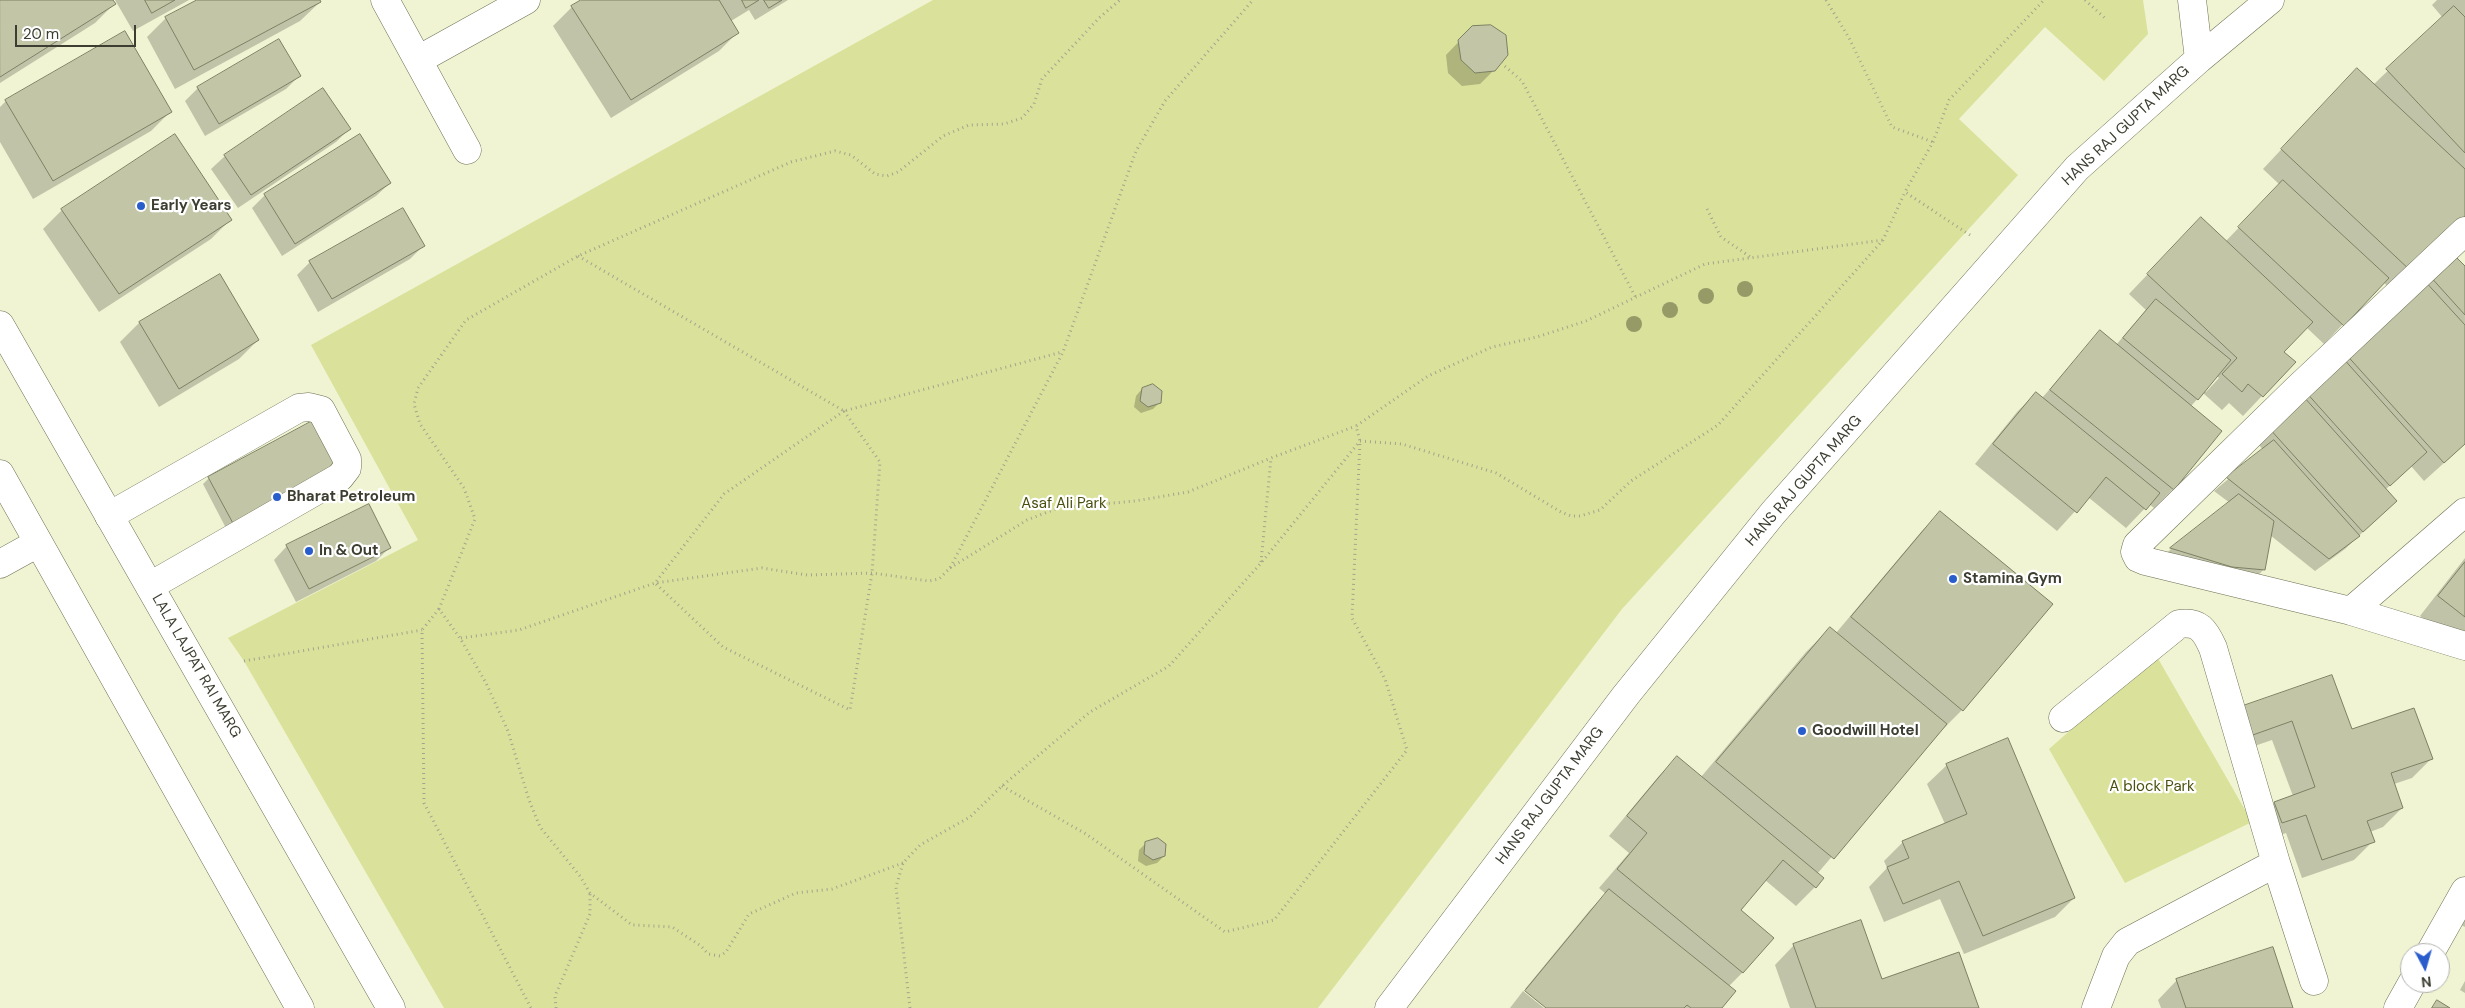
<!DOCTYPE html>
<html>
<head>
<meta charset="utf-8">
<style>
  body { margin:0 }
  #map { position:relative; width:2465px; height:1008px; overflow:hidden; background:#f0f4d3; font-family:"DM Sans",sans-serif }
  canvas { display:block }
  .north { position:absolute; left:2400px; top:943px; width:50px; height:50px; box-sizing:border-box; background:#fff; border:1px solid #b1b2ad; border-radius:50%; rotate:174deg; font-size:14px; font-weight:700; line-height:20px; text-align:center; color:#3d3e31 }
  .north::after { content:''; display:block; margin:auto; width:18px; height:22px; background:#295dcb; clip-path:polygon(50% 0,100% 100%,50% 72%,0 100%) }
  .scale { position:absolute; left:15px; top:25px; width:121px; height:22px; box-sizing:border-box; border:2px solid #3d3e31; border-top:0; padding-left:6px; font-size:15px; line-height:18px; white-space:nowrap; color:#3d3e31; -webkit-text-stroke:4px #fff; paint-order:stroke }
</style>
</head>
<body>
<div id="map">
<canvas width="2465" height="1008"></canvas>
<div class="north">N</div>
<div class="scale">20 m</div>
</div>
<script>
const c = document.querySelector('canvas').getContext('2d');
c.lineJoin = 'round';
function paint(path, color) { c.fillStyle = color; c.fill(path, 'evenodd'); }
function stroke(path, color, width, dash) { c.strokeStyle = color; c.lineWidth = width; c.lineCap = dash ? 'butt' : 'round'; c.setLineDash(dash || []); c.stroke(path); }
function label(font, color, halo, rows, align = 'center') {
  c.font = font + ' "DM Sans",sans-serif'; c.lineWidth = 4.5; c.setLineDash([]); c.textBaseline = 'middle'; c.strokeStyle = halo; c.fillStyle = color; for (const [text, x, y, turn = 0] of rows) {
    c.save(); c.translate(x, y); c.rotate((+turn || 0) * Math.PI / 180); c.textAlign = isNaN(turn) ? turn : align; if (halo) c.strokeText(text, 0, 0); c.fillText(text, 0, 0); c.restore();
  }
}
paint(new Path2D(`
  M933,0H2143L2148,34L2104,81L2045,27L1959,119L2018,175L1622,609L1318,1008H444L244,661L228,638L418,540L311,345Z
  M2156,655L2252,822L2125,883L2049,749Z`), '#dae19b');
paint(new Path2D(`
  M0,0H112L114,4L95,23L0,83Z
  M115,0H189L133,31Z
  M200,0H319L320,2L300,21L175,89L147,37L166,18Z
  M583,0H788L755,20L749,10L731,21L738,32L719,51L611,118L553,26L572,7Z
  M2437,0H2465V215L2392,290L2383,282L2324,344L2306,327L2282,352L2294,362L2243,416L2229,403L2222,410L2203,393L2191,406L2221,431L2173,489L2154,508L2149,504L2126,528L2088,497L2057,531L1975,464L2017,412L2036,393L2042,398L2100,332L2116,345L2146,310L2129,294L2182,238L2225,242L2280,185L2263,169L2338,89L2373,85L2443,18L2432,5ZM2217,376L2219,378L2206,392L2205,391Z
  M1473,27L1494,70L1480,84L1462,86L1448,73L1446,55Z
  M299,76L286,89L205,136L185,101L198,88Z
  M6,101L170,112L151,131L33,199L0,142V107Z
  M349,129L336,142L238,208L211,169L225,156Z
  M390,183L376,196L282,256L252,208L265,195Z
  M62,210L230,220L211,239L99,312L43,229Z
  M423,246L410,259L318,312L297,275L310,262Z
  M2465,268V444L2424,481L2411,466L2385,490L2382,514L2345,549L2315,571L2270,535L2264,569L2251,583L2158,561L2171,549L2230,503L2214,491L2263,450L2256,441L2420,283Z
  M139,323L258,340L239,359L159,407L120,342Z
  M1142,389L1160,402L1153,409L1141,413L1134,407L1136,396Z
  M315,421L228,532L203,484L209,478Z
  M1940,513L1962,710L1943,729L1942,728L1817,874L1815,887L1796,906L1765,880L1739,910L1743,972L1728,987L1720,1008H1548L1525,989L1590,910L1606,894L1599,888L1629,853L1609,836L1658,777L1677,758L1701,777L1806,652L1830,628L1836,633L1921,532Z
  M287,546L389,548L376,561L296,602L274,560Z
  M2465,558V633L2455,643L2420,616Z
  M2241,708L2351,731L2431,759L2412,778L2394,784L2402,808L2383,827L2370,832L2373,841L2354,860L2302,878L2286,833L2262,841L2256,822L2275,803L2293,796L2272,740L2231,754L2222,727Z
  M1947,765L2074,898L2055,917L1964,954L1940,899L1884,922L1869,887L1887,868L1884,861L1903,842L1945,824L1927,784Z
  M1146,843L1164,856L1157,863L1146,866L1138,861L1139,850Z
  M2465,918V927L2461,925Z
  M1794,945L1882,980L1978,1008H1790L1775,965Z
  M2177,980L2292,1008H2161L2158,1000Z
  M2465,981V993L2460,990Z
  M1523,991L1544,1008H1510Z`), '#0003');
const building = new Path2D(`
  M0,0H113L116,4L0,77Z
  M145,0H175L152,13Z
  M197,0H320L321,2L194,70L165,17Z
  M581,0H719L739,33L631,100L571,6Z
  M742,0H759L746,8Z
  M764,0H782L769,8Z
  M2454,6L2465,17V153L2386,69Z
  M1491,25L1506,35L1508,55L1495,71L1475,73L1461,60L1458,40L1472,26Z
  M125,31L172,112L53,181L5,100Z
  M279,39L301,76L219,124L197,87Z
  M2357,68L2465,169V217L2412,272L2281,149Z
  M323,88L351,129L251,195L224,155Z
  M175,134L232,220L119,294L61,209Z
  M360,134L391,183L295,244L264,194Z
  M2283,180L2389,278L2344,326L2238,227Z
  M403,208L425,246L332,299L309,261Z
  M2201,217L2313,322L2284,352L2296,362L2263,397L2248,384L2242,392L2222,374L2237,358L2147,274Z
  M2452,253L2465,266V315L2428,274Z
  M220,274L259,340L179,389L139,322Z
  M2423,279L2465,325V444L2444,463L2343,351Z
  M2156,299L2231,360L2198,400L2123,338Z
  M2100,330L2222,431L2174,490L2050,390Z
  M2341,356L2427,452L2390,486L2304,390Z
  M1153,384L1162,391L1161,403L1148,407L1140,401L1142,388Z
  M2036,392L2160,493L2146,510L2106,477L2077,513L1993,444Z
  M2303,396L2397,501L2363,532L2268,427Z
  M316,419L340,462L235,527L208,477Z
  M2274,440L2360,536L2329,559L2226,477Z
  M2239,494L2274,521L2265,570L2232,567L2170,548Z
  M369,504L391,548L309,589L286,545Z
  M1940,511L2053,604L1963,711L1851,617Z
  M2465,562V617L2438,596Z
  M1830,627L1947,724L1834,859L1716,762Z
  M2332,675L2352,729L2414,708L2433,759L2391,773L2403,808L2367,821L2375,842L2322,860L2306,815L2282,823L2274,802L2315,787L2292,721L2250,736L2240,707Z
  M2008,738L2075,898L1983,936L1959,881L1903,904L1887,867L1909,858L1902,841L1967,814L1946,764Z
  M1677,756L1824,878L1816,888L1783,860L1741,910L1774,938L1743,973L1617,869L1647,833L1627,816Z
  M1158,838L1166,844L1165,856L1153,860L1144,854L1145,842Z
  M1609,889L1736,991L1722,1008H1691L1687,1005L1684,1008H1546L1525,991Z
  M1861,920L1882,979L1959,952L1979,1008H1816L1793,944Z
  M2273,947L2293,1008H2186L2176,979Z
  M2437,1000L2450,1008H2432Z`);
paint(building, '#c2c6a7');
stroke(building, '#7d8063', 1);
const minor = new Path2D(`
  M385,0L467,150
  M2192,0L2199,59
  M418,60L526,0
  M2465,231L2297,389L2137,545L2135,552L2138,558L2145,561L2351,611L2465,646
  M109,516L299,408L309,407L321,410L347,459V468L340,477L150,586
  M0,564L38,543
  M2351,611L2465,512
  M2063,718L2179,624C2199,621 2205,630 2213,648L2276,863L2127,942L2116,956L2096,1008
  M2276,863L2314,981
  M2430,953L2465,891
  M1389,1008L1626,695L1773,513L2077,168L2199,59L2270,0
  M2398,1008L2412,983`);
const major = new Path2D(`
  M0,325L391,1008
  M0,474L300,1008`);
stroke(minor, '#6d7053', 29);
stroke(major, '#6d7053', 29);
stroke(new Path2D(`
  M1826,0L1849,38L1892,127L1933,142
  M2085,0L2106,19
  M1501,63L1522,81L1636,298
  M1707,209L1721,237L1752,258
  M1970,235L1905,192L1933,142L1949,100L2044,0
  M578,256L844,411L1062,352
  M844,411L880,462L872,573L850,710L723,647L655,583L724,494Z
  M1360,441L1402,444L1496,473L1561,512L1571,516H1580L1600,510L1631,481L1718,425L1883,240L1905,192
  M1261,562L1271,458L1356,426
  M950,568L1027,520L1058,508L1135,501L1188,492L1271,458
  M439,609L422,630L424,803L531,1008
  M461,638L519,630L655,583L762,568L807,575L872,573L929,581L939,579L950,568L1063,352L1136,151L1165,101L1253,0
  M244,661L422,630
  M1002,786L1086,834L1225,932L1274,920L1407,750L1385,679L1352,618L1360,441L1356,426L1428,376L1492,347L1537,337L1586,321L1705,264L1883,240
  M903,863L832,889L796,893L749,914L726,952L720,956L708,954L701,946L672,927L632,925L590,893L580,876L540,827L529,800L508,731L486,683L460,638L439,609L475,519L464,488L420,424L414,404L418,388L466,320L578,256L791,162L835,151L851,155L875,174L887,176L898,172L943,136L969,125L1004,124L1022,118L1034,104L1042,79L1099,18L1120,0
  M556,1008L555,996L590,914V894
  M910,1008L896,887L903,863L920,845L970,817L1002,786L1090,712L1169,666L1261,563L1360,441`), '#a2a58c', 3, [1, 4]);
stroke(minor, '#fff', 28);
stroke(major, '#fff', 28);
c.fillStyle = '#969a67';
for (const [x, y] of [
  [1745,289],
  [1706,296],
  [1670,310],
  [1634,324]
]) { c.beginPath(); c.arc(x, y, 8, 0, 2 * Math.PI); c.fill(); }
for (const [x, y, r, color] of [
  [141,206,5,"#295dcb"],
  [277,497,5,"#295dcb"],
  [309,551,5,"#295dcb"],
  [1953,579,5,"#295dcb"],
  [1802,731,5,"#295dcb"]
]) { const dot = new Path2D(); dot.arc(x, y, r, 0, 2 * Math.PI); c.fillStyle = color; c.fill(dot); stroke(dot, '#fff', 2); }
label('15px', '#3d3e31', '#fff', [
  ["HANS RAJ GUPTA MARG",2126,126,-43],
  ["HANS RAJ GUPTA MARG",1804,481,-49],
  ["LALA LAJPAT RAI MARG",196,666,60],
  ["HANS RAJ GUPTA MARG",1550,796,-53]
]);
label('bold 15px', '#3d3e31', '#fff', [
  ["Early Years",151,206],
  ["Bharat Petroleum",287,497],
  ["In & Out",319,551],
  ["Stamina Gym",1963,579],
  ["Goodwill Hotel",1812,731]
], 'left');
label('15px', '#4c500f', '#fff', [
  ["Asaf Ali Park",1064,504],
  ["A block Park",2152,787]
]);
</script>
</body>
</html>
